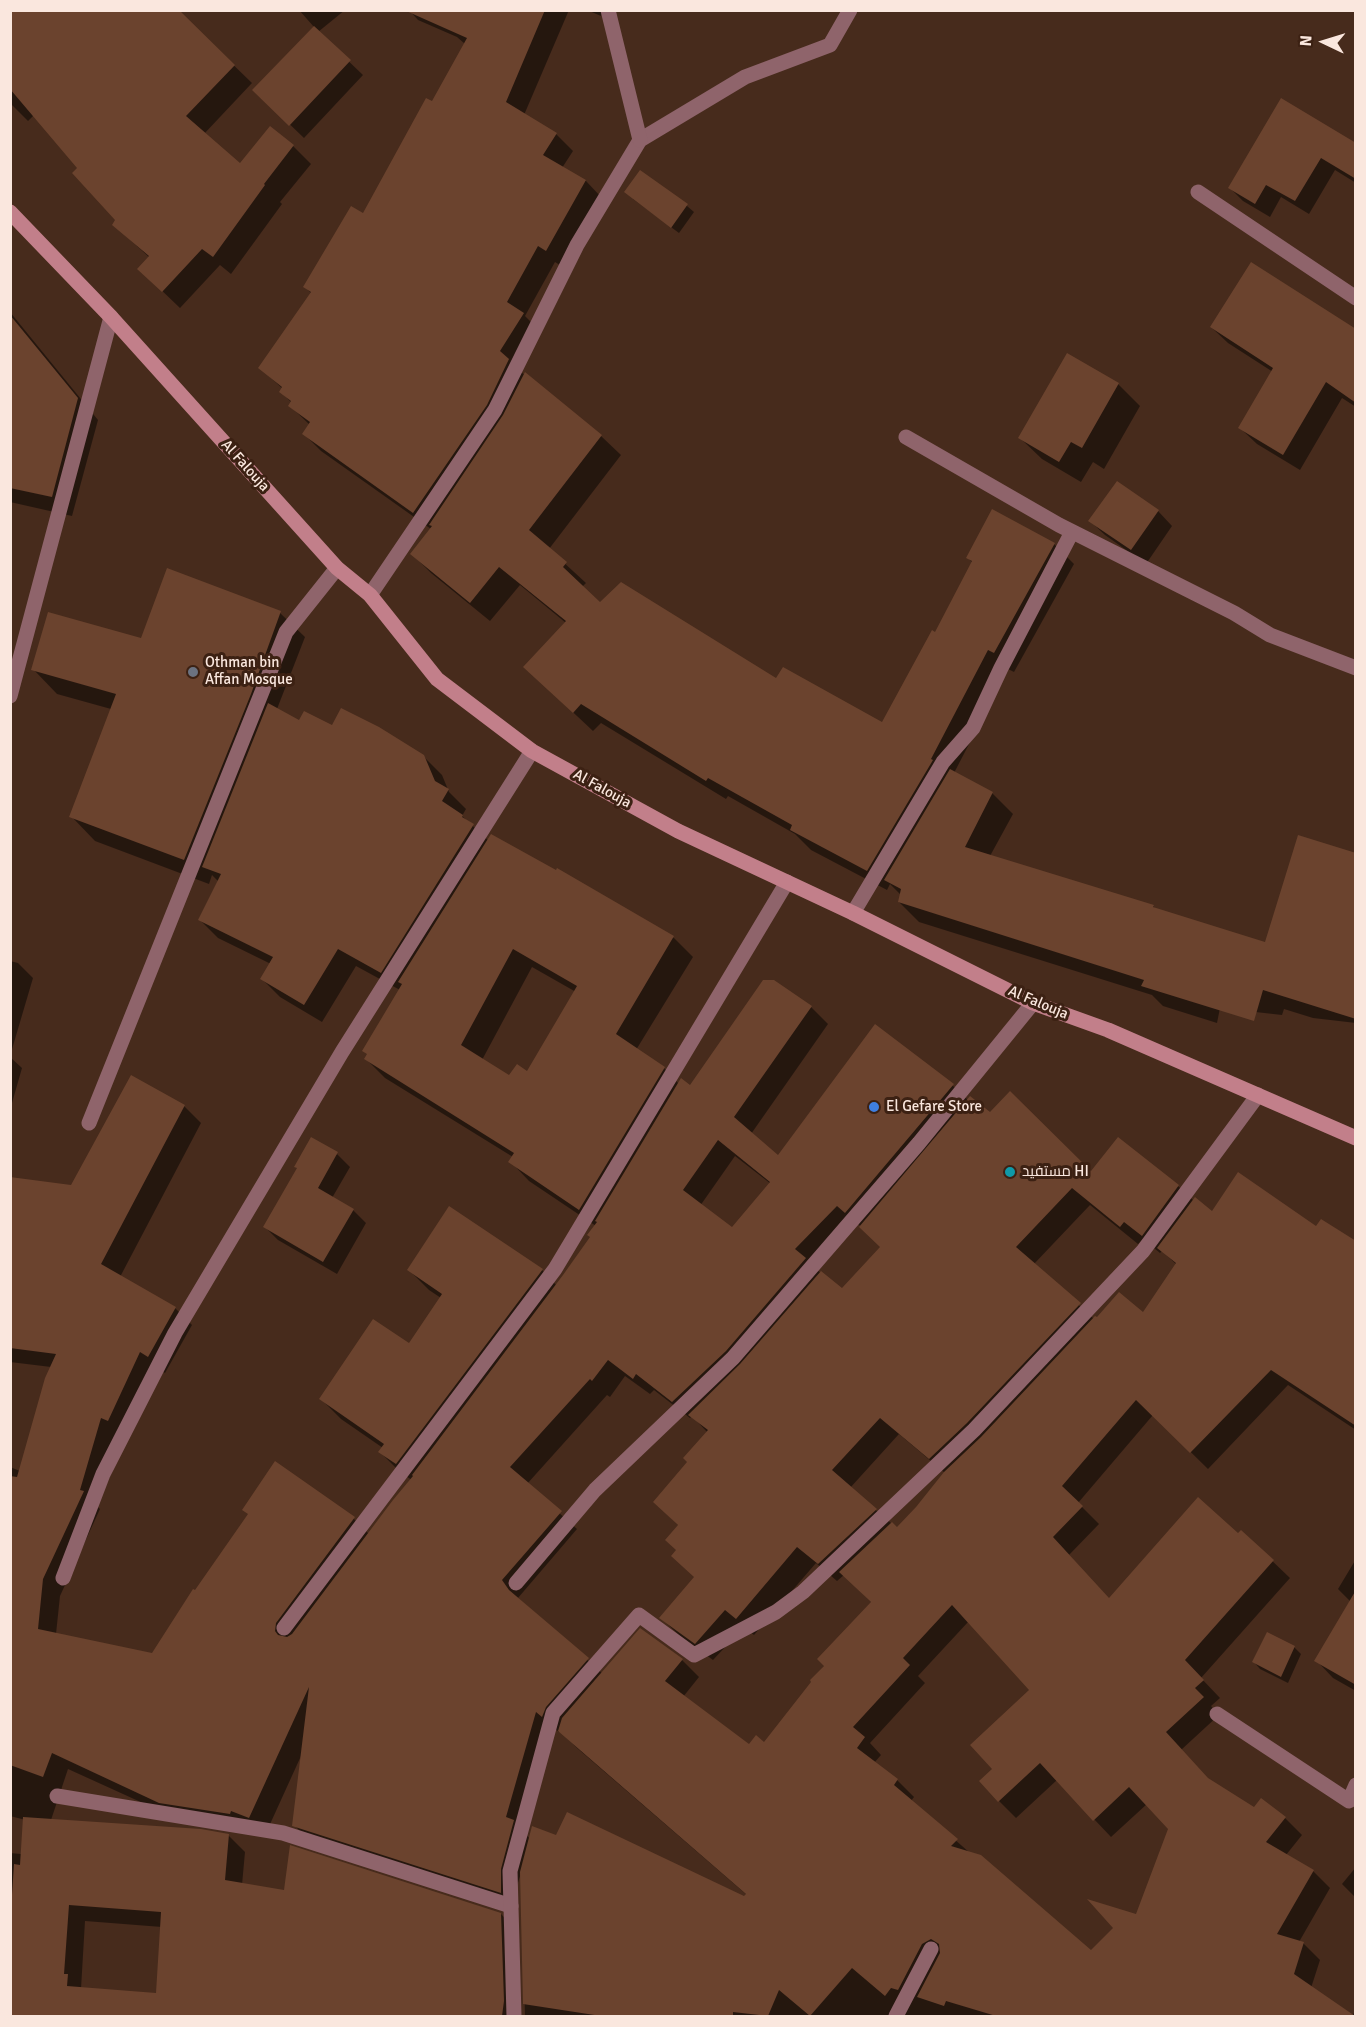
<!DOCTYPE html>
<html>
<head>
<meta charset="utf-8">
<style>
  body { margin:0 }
  #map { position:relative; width:1366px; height:2027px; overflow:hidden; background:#472b1c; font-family:Signika,sans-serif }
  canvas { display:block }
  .frame { position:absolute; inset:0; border:12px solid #fae7de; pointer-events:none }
  .north { position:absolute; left:1294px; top:12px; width:60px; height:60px; -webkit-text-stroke:4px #3c2113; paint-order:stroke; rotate:274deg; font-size:16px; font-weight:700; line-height:24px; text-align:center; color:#fae7de }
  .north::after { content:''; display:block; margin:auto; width:21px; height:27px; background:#fae7de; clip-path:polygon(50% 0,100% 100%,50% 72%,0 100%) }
</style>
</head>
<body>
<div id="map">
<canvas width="1366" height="2027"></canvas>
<div class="frame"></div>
<div class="north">N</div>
</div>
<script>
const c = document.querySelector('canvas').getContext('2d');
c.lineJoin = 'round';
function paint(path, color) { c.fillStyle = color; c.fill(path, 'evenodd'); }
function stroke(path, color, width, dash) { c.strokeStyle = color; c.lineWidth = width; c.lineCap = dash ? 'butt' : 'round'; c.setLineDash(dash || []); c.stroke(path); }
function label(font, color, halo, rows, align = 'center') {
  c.font = font + ' Signika,Cairo,sans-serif'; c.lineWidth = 6; c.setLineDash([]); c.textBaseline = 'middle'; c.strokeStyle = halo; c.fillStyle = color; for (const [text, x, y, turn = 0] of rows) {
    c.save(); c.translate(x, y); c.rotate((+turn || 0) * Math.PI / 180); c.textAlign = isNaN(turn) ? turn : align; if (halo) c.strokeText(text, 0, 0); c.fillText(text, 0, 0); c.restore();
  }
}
paint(new Path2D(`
  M10,10L187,20L252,83L204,134L240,165L270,128L293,146L311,164L280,202L282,204L231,274L220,265L180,308L157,286L150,258L114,225L117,220L80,168L34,115L28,121L10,103Z
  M299,10H345L318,32L363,75L304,138L254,90L314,27Z
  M409,10H569L524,115L556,134L573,151L562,168L586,181L602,198L563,267L555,262L525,316L539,330L516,368L601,436L621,455L549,549L586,583L582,587L600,604L882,724L935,634L973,563L968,558L992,511L1054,544L1074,564L1014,672L1008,669L954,773L992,793L1013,814L990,856L1153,906L1156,910L1266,944L1356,854V1023L1313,1018L1284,1009L1282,1015L1220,1008L1217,1023L1163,1006L1152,995L919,922L899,902L901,895L890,884L887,890L811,850L795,834L728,796L726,799L601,723L593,731L545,686L566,623L520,585L490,621L431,573L412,554L431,529L321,451L304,434L310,425L290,406L292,403L281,392L283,389L260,368L312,294L305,287L364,215L432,104L465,44L457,37L418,20Z
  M587,10H603L601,16Z
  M1356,143V183L1335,170L1309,214L1281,197L1270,217L1243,201L1230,188Z
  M633,199L687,206L694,212L679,233Z
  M10,312L98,420L72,516L10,502Z
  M1211,327L1356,332V407L1342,398L1300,470L1257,444L1240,428L1273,372L1228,343Z
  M1068,355L1118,384L1140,406L1104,469L1093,462L1081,482L1042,459L1020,438Z
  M1158,511L1172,526L1146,564L1105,535L1090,521Z
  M280,613L305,637L277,709L300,722L332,727L423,756L442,775L449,792L466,809L462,816L489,841L557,872L558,870L674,938L693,957L636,1050L664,1068L679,1084L690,1087L811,1007L828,1024L751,1134L778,1157L876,1026L953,1086L968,1100L1092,1173L1118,1139L1178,1186L1194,1201L1212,1213L1317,1228L1356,1243V1430L1288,1385L1208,1469L1153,1415L1078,1503L1099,1524L1069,1555L1109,1600L1238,1535L1242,1532L1290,1578L1201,1678L1220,1698L1211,1706L1219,1715L1181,1750L1210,1781L1254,1809L1285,1818L1302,1835L1286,1855L1313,1871L1330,1888L1299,1942L1303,1943L1320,1960L1311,1988L1352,2016L1354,2013L1356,2016H525L521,1873L517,1886V1908L311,1842L294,1825L301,1756L266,1833L178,1819L68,1769L49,1826L10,1816V1467L20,1471L51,1367L10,1362V1179L72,1187L184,1106L201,1123L120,1277L175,1308L192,1325L165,1373L157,1368L97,1506L100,1509L60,1596L56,1634L152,1655L249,1515L276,1463L354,1519L369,1534L412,1480L401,1473L380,1452L383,1448L341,1419L320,1398L409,1345L441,1298L429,1290L409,1270H542L557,1286L591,1237L596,1226L529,1181L510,1161L513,1157L385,1078L366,1059L400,990L356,966L322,1022L280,997L262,979L271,964L218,938L200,920L219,882L212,875L209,884L95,841L71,816L111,709L57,694L33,669L142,640ZM532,967L576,992L527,1073L509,1077L482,1060ZM735,1156L771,1184L733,1229L700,1206ZM1090,1205L1138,1244L1143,1239L1160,1253L1162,1251L1177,1265L1143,1314L1094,1319L1034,1264ZM855,1221L882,1247L842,1290L812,1266ZM625,1376L650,1394L654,1390L690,1418L692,1416L708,1433L689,1462L655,1502L679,1526L678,1550L695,1578L661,1618L679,1635L713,1660L744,1627L754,1635L816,1563L837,1581L844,1575L872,1603L765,1744L750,1746L683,1697L699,1677L682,1660L641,1630L603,1674L518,1598L577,1529L527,1484L607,1395L610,1397ZM899,1434L945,1473L898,1529L850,1488ZM969,1621L1031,1690L994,1769L981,1781L999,1801L1016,1818L1057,1780L1111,1837L1147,1804L1170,1829L1137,1916L1092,1952L970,1853L911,1801L914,1797L897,1780L874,1763L881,1755L870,1743L925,1683L918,1676ZM553,1727L559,1732L560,1731L577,1748L747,1895L745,1898L530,1839L523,1831Z
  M10,961L18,963L33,978L10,1056Z
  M10,1057L22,1068L10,1110Z
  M337,1154L350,1167L332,1198L353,1210L366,1223L337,1274L278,1240L265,1227Z
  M1356,1559V1691L1333,1678L1316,1660L1350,1601L1338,1589Z
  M1294,1647L1301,1654L1288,1683L1260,1669L1254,1662Z
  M228,1835L245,1852L242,1885L286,1891L501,1914L518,1932L520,2016H10V1853L151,1866ZM85,1921L162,1927L157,1995L81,1989Z
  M1356,1867V1898L1342,1884Z`), '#0007');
paint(new Path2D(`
  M10,10H179L235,65L186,116L240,163L270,126L294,145L264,184L265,185L213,257L202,249L162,292L137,269L149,256L112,225L115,220L72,173L77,168L10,89Z
  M404,10H545L506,102L557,133L543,155L586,180L546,251L538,246L507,302L524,313L500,351L509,359L487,405L413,513L302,434L310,422L288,406L291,401L279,392L282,387L258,368L311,292L303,287L351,206L363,213L426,98L432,101L467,38Z
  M314,26L351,60L289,126L252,90Z
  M1281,98L1356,143V179L1321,158L1295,201L1266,185L1255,204L1228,188Z
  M640,170L688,204L671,228L624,192Z
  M1251,262L1356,329V403L1326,382L1283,455L1238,428L1273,368L1210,327Z
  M10,315L78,398L52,497L10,488Z
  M1067,353L1119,383L1082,448L1071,442L1059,462L1018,438Z
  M525,372L602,435L529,530L567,562L563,567L600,602L621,582L776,678L783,667L882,722L932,630L935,632L972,561L966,558L992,509L1055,543L994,653L988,650L931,759L933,760L867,871L790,830L792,825L708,778L706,781L581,704L573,713L523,667L566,621L499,567L470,603L410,554L432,526L429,525L503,415Z
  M1117,481L1159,510L1131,550L1088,521Z
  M167,568L281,611L251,694L184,860L69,817L116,694L31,670L48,612L141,638Z
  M268,703L299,720L304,711L332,725L341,708L379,727L424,755L435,781L449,789L442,801L463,815L462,817L474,824L381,973L338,949L304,1005L260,979L273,957L198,920L221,874L202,867Z
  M950,769L993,792L965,847L1154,905L1153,907L1265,942L1298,835L1356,853V1019L1263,990L1254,1021L1141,986L1144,980L898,902L901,889L884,880Z
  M491,834L556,870L557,868L674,936L616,1034L665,1067L579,1210L508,1162L514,1153L364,1059L367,1054L362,1051L402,984L398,982ZM513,949L577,986L527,1071L517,1064L509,1075L461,1045Z
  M763,980H774L812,1006L734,1117L778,1155L875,1024L954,1084L845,1213L837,1206L795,1249L806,1258L726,1351L672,1402L636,1374L633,1379L608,1360L592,1381L590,1379L510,1467L562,1511L502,1580L509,1590L589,1658L546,1707L542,1717L536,1712L506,1817L514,1820L501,1869V1893L292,1826L309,1687L249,1818L231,1811L230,1814L159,1803L52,1753L43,1777L10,1765V1476L17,1477L45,1378L56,1354L10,1348V1177L71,1185L131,1075L185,1105L101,1264L176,1307L148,1357L140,1352L108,1421L101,1418L80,1490L84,1491L43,1579L38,1629L152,1653L193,1589L195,1590L248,1514L242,1510L275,1461L355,1517L276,1623L275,1631L278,1635L287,1637L292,1634L393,1500L413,1476L412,1475L563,1275L590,1237L587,1235L597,1222L595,1221L681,1078L690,1085ZM718,1140L770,1182L732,1227L683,1190Z
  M1010,1091L1091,1171L1118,1137L1179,1185L1142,1236L1124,1222L1120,1227L1072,1188L1016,1247L1081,1303L967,1423L929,1459L880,1418L832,1470L877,1509L818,1564L797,1547L736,1619L725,1610L695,1644L659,1618L694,1577L671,1556L676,1550L665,1540L678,1525L653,1502L687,1462L683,1458L708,1430L688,1415L740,1364L821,1271L842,1288L880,1247L859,1227L970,1096L990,1112Z
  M311,1137L338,1152L318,1188L354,1209L323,1262L263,1227L297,1168L294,1167Z
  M1238,1172L1316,1226L1321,1219L1356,1241V1426L1271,1370L1190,1453L1136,1400L1062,1486L1083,1506L1053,1537L1109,1598L1198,1497L1238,1533L1241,1530L1274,1560L1185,1660L1204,1680L1195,1688L1204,1697L1166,1732L1208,1778L1254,1807L1261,1798L1286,1817L1266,1842L1314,1870L1277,1934L1304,1942L1294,1974L1355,2016H996L946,2001L944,2006L917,1997L940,1953L939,1944L931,1939L922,1944L898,1990L891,1988L885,1996L852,1968L810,2016L779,1990L768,2016L733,2012V2016H601L523,2004L520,1872L532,1826L556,1835L567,1812L744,1896L746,1894L558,1731L562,1718L640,1628L683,1659L665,1681L749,1744L756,1735L764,1742L811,1682L810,1680L824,1666L817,1659L871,1602L839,1572L892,1522L897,1527L916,1507L944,1472L981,1437L1095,1316L1097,1317L1119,1292L1143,1312L1176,1263L1157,1248L1195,1197L1212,1211ZM952,1605L1029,1690L970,1745L992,1769L979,1781L998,1802L1040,1763L1093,1821L1129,1787L1168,1829L1136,1914L1087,1899L1113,1928L1091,1950L981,1855L951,1846L958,1839L894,1785L898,1779L857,1748L865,1737L853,1727L910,1665L903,1658Z
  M449,1206L543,1269L396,1464L378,1452L384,1444L319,1399L373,1319L409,1343L442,1294L407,1270Z
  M1356,1590V1685L1314,1661Z
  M1267,1632L1295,1646L1281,1677L1252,1662Z
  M23,1817L201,1829L229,1834L225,1880L284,1890L290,1845L501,1913L504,2001L502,2016H10V1925L14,1864L20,1865ZM69,1905L161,1912L156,1993L67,1986L68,1974H64Z`), '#6b432e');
stroke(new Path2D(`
  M906,437L1059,525L1234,613L1270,635L1356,668
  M370,595L495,410L577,245L640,140L745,77L830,45L850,10
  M853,913L943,762L973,728L1001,668L1072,532
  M89,1123L286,632L337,568
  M57,1796L283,1833L511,1906
  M896,2016L931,1949`), '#8f646b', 15);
stroke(new Path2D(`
  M608,10L640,140
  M1198,192L1356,298
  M10,696L111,317
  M63,1578L103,1474L175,1333L342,1052L532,751
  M516,1583L595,1490L733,1358L919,1143L1033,1003
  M284,1628L555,1269L787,882
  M1217,1714L1349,1801L1356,1785
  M514,2016L510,1871L553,1713L639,1615L694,1655L776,1612L803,1592L974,1430L1143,1251L1258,1095`), '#8f646b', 15);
stroke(new Path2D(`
  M10,212L111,317L337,568L370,595L437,679L532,751L678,831L853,913L1033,1003L1108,1030L1356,1138`), '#c27f8a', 15);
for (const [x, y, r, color] of [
  [193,672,6,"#6b7280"],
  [874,1107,6,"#3f7fe0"],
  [1010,1172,6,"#0f9aa8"]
]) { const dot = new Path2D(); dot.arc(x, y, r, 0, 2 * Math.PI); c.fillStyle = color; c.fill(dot); stroke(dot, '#3c2113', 2); }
label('15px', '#fae7de', '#3c2113', [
  ["Al Falouja",245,466,48],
  ["Al Falouja",602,789,29],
  ["Al Falouja",1038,1003,23]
]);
label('15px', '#fae7de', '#3c2113', [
  ["Othman bin",205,663],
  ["Affan Mosque",205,680],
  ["El Gefare Store",886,1107],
  ["مستفيد HI",1022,1172]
], 'left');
</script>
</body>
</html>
